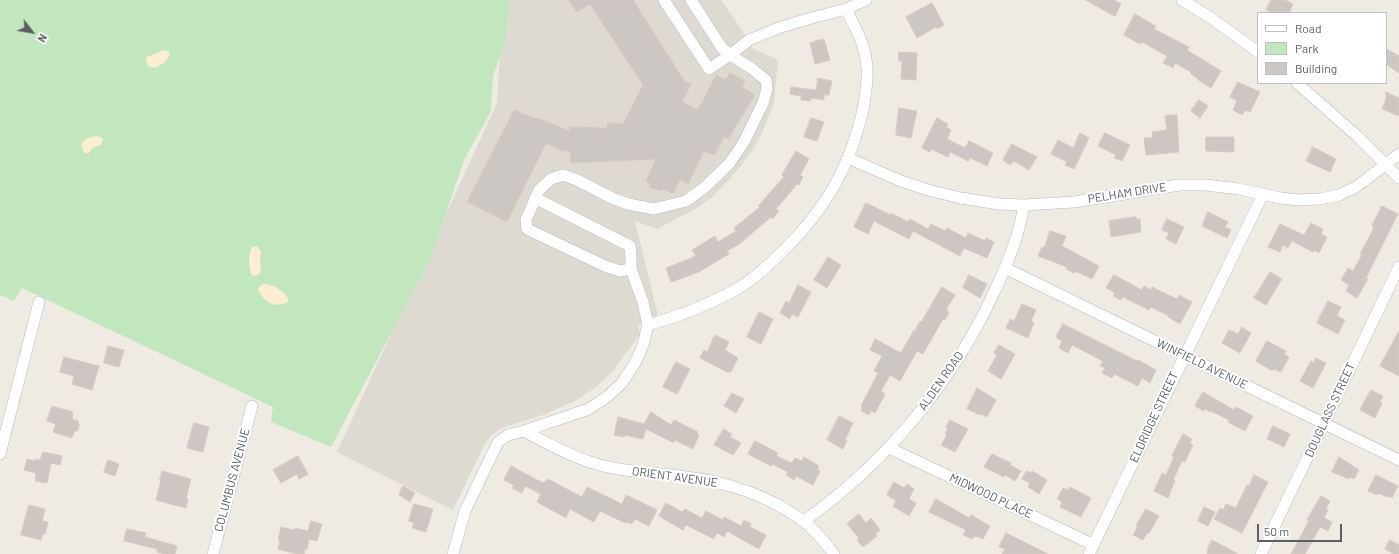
<!DOCTYPE html>
<html>
<head>
<meta charset="utf-8">
<style>
  body { margin:0 }
  #map { position:relative; width:1399px; height:554px; overflow:hidden; background:#efebe3; font-family:Barlow,sans-serif }
  canvas { display:block }
  .legend { position:absolute; left:1257px; top:12px; width:130px; height:72px; box-sizing:border-box; background:#fff; border:1px solid #bdbfc1; margin:0; padding:5px 7px; list-style:none; font-size:12px; color:#5b6064 }
  .legend li { display:flex; align-items:center; gap:8px; height:20px }
  .legend b { width:20px; border:1px solid #bdbfc1 }
  .north { position:absolute; left:12px; top:12px; width:40px; height:40px; -webkit-text-stroke:3px #fff; paint-order:stroke; rotate:121deg; font-size:11px; font-weight:700; line-height:16px; text-align:center; color:#5b6064 }
  .north::after { content:''; display:block; margin:auto; width:14px; height:18px; background:#5b6064; clip-path:polygon(50% 0,100% 100%,50% 72%,0 100%) }
  .scale { position:absolute; left:1257px; top:524px; width:85px; height:18px; box-sizing:border-box; border:2px solid #5b6064; border-top:0; padding-left:5px; font-size:12px; line-height:14px; white-space:nowrap; color:#5b6064; -webkit-text-stroke:3px #fff; paint-order:stroke }
</style>
</head>
<body>
<div id="map">
<canvas width="1399" height="554"></canvas>
<ul class="legend">
<li><b style="height:5px;background:#fff"></b>Road</li>
<li><b style="height:11px;background:#c2e7be"></b>Park</li>
<li><b style="height:11px;background:#ccc7c2"></b>Building</li>
</ul>
<div class="north">N</div>
<div class="scale">50 m</div>
</div>
<script>
const c = document.querySelector('canvas').getContext('2d');
c.lineJoin = 'round';
function paint(path, color) { c.fillStyle = color; c.fill(path, 'evenodd'); }
function stroke(path, color, width, dash) { c.strokeStyle = color; c.lineWidth = width; c.lineCap = dash ? 'butt' : 'round'; c.setLineDash(dash || []); c.stroke(path); }
function label(font, color, halo, rows, align = 'center') {
  c.font = font + ' Barlow,sans-serif'; c.lineWidth = 4; c.setLineDash([]); c.textBaseline = 'middle'; c.strokeStyle = halo; c.fillStyle = color; for (const [text, x, y, turn = 0] of rows) {
    c.save(); c.translate(x, y); c.rotate((+turn || 0) * Math.PI / 180); c.textAlign = isNaN(turn) ? turn : align; if (halo) c.strokeText(text, 0, 0); c.fillText(text, 0, 0); c.restore();
  }
}
paint(new Path2D(`
  M503,0H721L744,33L752,48L778,60L774,103L763,131L752,151L741,166L728,181L711,198L697,208L657,229L635,221L658,315L638,326L640,334L612,372L595,388L577,400L546,414L502,428L493,434L485,443L453,510L337,452L497,103Z`), '#dfdad1');
paint(new Path2D(`
  M0,0H509L506,39L493,76L491,111L464,160L431,258L331,447L271,422L273,407L22,288L14,301L0,295Z`), '#c2e7be');
paint(new Path2D(`
  M164,50L168,51L170,55L165,62L156,68L148,66L146,61L147,57Z
  M96,136L101,137L103,139C102,145 98,147 93,147L89,153H86L83,151L81,144C85,139 89,137 96,136Z
  M257,246L261,251L260,261L261,271L259,274L254,276L251,274C249,266 248,255 252,247Z
  M264,284C272,284 290,293 288,302C275,309 263,302 258,289L261,285Z`), '#fceed1');
const building = new Path2D(`
  M569,0H633L685,82L691,84L682,102L698,110L716,75L726,80L730,73L745,81L742,87L755,95L728,139L724,137L714,155L704,151L688,184L680,180L673,194L663,189L660,191L649,187L650,183L646,181L656,159L571,163L570,151H562L546,143L507,222L467,202L514,110L537,119V118L570,131L569,127L607,128V123L623,124L643,85L590,4L577,12Z
  M1086,0H1114L1121,4L1115,16Z
  M1271,0H1285L1293,4L1289,13H1273L1266,10Z
  M932,3L944,25L937,29L936,27L917,38L906,17Z
  M1135,14L1156,26L1154,29L1189,47L1187,50L1221,71L1211,88L1197,79V78L1190,73L1191,72L1175,63L1173,68L1163,63L1167,56L1142,42L1140,44L1124,35Z
  M824,39L830,60L815,64L810,43Z
  M1386,49L1399,56V73L1386,64Z
  M899,52L917,53L916,80L901,79L902,61H899Z
  M818,78L832,81L829,95H824V100L811,98V101L801,100V96L790,94L791,87L816,90Z
  M1238,82L1260,92L1250,112L1245,110L1242,115L1233,110L1237,101L1230,97Z
  M1386,92L1399,98V116L1382,109L1386,99Z
  M1199,100L1208,106L1200,118L1191,111Z
  M899,108L917,111L911,138L896,135Z
  M1177,115L1179,152L1146,155L1144,138H1153L1152,132L1167,130L1165,116Z
  M811,118L824,122L817,141L804,137Z
  M937,118L948,124L946,127L951,130L947,139L965,148L969,141L993,153L987,166L970,158L968,161L950,152L948,157L931,149L930,152L922,148Z
  M1080,133L1089,138L1074,169L1065,165L1067,162L1051,154L1058,140L1073,148Z
  M1105,133L1130,145L1122,161L1114,158L1116,155L1098,146Z
  M1206,137H1234V152L1206,151Z
  M1012,144L1037,157L1029,170L1014,161L1010,165L1003,160Z
  M1313,147L1336,159L1330,172L1306,161Z
  M796,151L809,159L800,175L803,177L799,185L797,184L776,209L779,211L772,219L771,217L738,245L727,251L729,254L699,272L671,282L666,268L696,256L692,250L715,236L718,242L736,231L734,228L760,207L758,206L784,177L782,175Z
  M866,203L891,215V213L908,222L910,219L928,229L931,224L945,231L947,228L966,238L968,233L985,241L986,238L994,242L987,258L964,248L960,256L913,231L909,239L874,221L868,234L854,227Z
  M1382,206L1398,214L1366,278L1368,279L1357,298L1346,291L1349,285L1341,280L1348,268L1353,271L1362,255L1360,254L1374,228L1372,226Z
  M1208,212L1228,222L1225,227L1231,230L1227,238L1202,226Z
  M1136,217V219H1140L1141,232L1111,237L1109,221Z
  M1167,219L1184,227L1176,244L1166,239L1169,233L1162,230Z
  M1311,223L1323,229L1321,234L1327,237L1319,253L1314,250L1313,252L1292,241L1288,248L1283,245L1280,252L1268,247L1280,224L1304,235Z
  M1050,231L1066,236L1062,246L1099,266L1092,279L1075,271L1074,273L1066,269L1067,267L1038,256L1042,247L1044,248Z
  M828,257L841,265L827,288L814,280Z
  M1270,272L1282,279L1266,305L1254,298Z
  M969,275L987,284L980,298L963,288Z
  M1114,275L1142,290L1144,286L1151,290L1152,287L1177,299L1179,295L1192,302L1180,324L1168,317L1169,316L1151,307L1149,310L1123,297L1121,300L1113,296L1115,293L1106,288Z
  M798,285L811,292L798,317L792,314L790,319L780,313L786,301L789,303Z
  M942,287L955,295L946,310L949,312L945,320L943,319L923,354L917,351L900,381L890,375L881,391L885,394L875,413L871,411L869,415L861,411L862,407L861,406L878,373L874,371L882,356L870,350L875,339L901,353L914,330L915,331L920,321L921,322Z
  M1328,301L1341,307L1337,316L1345,320L1338,334L1317,323Z
  M1022,304L1036,310L1031,321L1034,323L1028,338L1006,328L1010,319L1014,321Z
  M759,312L773,319L761,344L747,337Z
  M1063,324L1137,361L1138,360L1156,370L1150,383L1142,378L1138,386L1114,374L1112,378L1102,373L1105,368L1100,366L1103,361L1072,345L1068,353L1059,348L1062,341L1056,337Z
  M1242,327L1251,333L1240,353L1222,343L1229,330L1238,334Z
  M1399,331V376L1380,366Z
  M715,335L729,342L725,350L738,358L731,372H727L700,358L704,350L707,352Z
  M1267,341L1286,351L1284,354L1289,357L1281,372L1274,369L1272,371L1256,361Z
  M999,345L1015,354L1001,379L988,371L997,355L994,353Z
  M108,346L124,350L119,367L104,363Z
  M64,357L99,366L92,390L72,384L74,376L60,372Z
  M1316,358L1326,363L1313,388L1300,381L1311,361L1313,363Z
  M676,362L690,369L677,394L663,387Z
  M977,388L996,400L987,417L981,414L980,415L967,409Z
  M1371,390L1383,396L1380,402L1382,403L1375,418L1360,410Z
  M1203,392L1234,410L1236,407L1253,416L1245,431L1228,422L1229,420L1211,411L1210,412L1205,409L1204,411L1195,406Z
  M732,393L744,399L736,413L724,406Z
  M52,406L73,412L72,419L78,421L79,425L78,430L74,432L72,438L53,432L56,424L47,421Z
  M651,412L671,425L674,420L698,432L697,434L699,435L693,449L675,440L674,443L646,429L643,439L625,435L624,437L614,435L618,417L644,424Z
  M839,416L853,423L845,440L847,441L843,449L827,440Z
  M950,420L968,429L955,452L941,445L947,435L945,434L948,428H946Z
  M194,423L209,427L203,452L187,448Z
  M1273,426L1290,434L1284,447L1267,439Z
  M724,429L732,434L730,437L741,443L733,455L714,445Z
  M1183,434L1192,439L1190,443L1193,445L1185,462L1182,461L1173,480H1175L1168,498L1154,491L1162,473L1166,475L1174,457L1172,456Z
  M755,441L778,453L776,456L792,463L795,458L802,461L804,457L819,466L817,469L820,471L813,485L796,476L794,480L786,475L788,472L772,464L771,466L748,454Z
  M43,452L62,456L60,465L51,463L47,483L35,481L36,473L24,470L27,459L35,461L36,459L40,460Z
  M992,454L1011,463L1010,465L1021,471L1015,481L1005,475L1004,477L984,467Z
  M298,456L308,474L299,479L297,474L281,483L273,470Z
  M1339,457L1359,470L1354,479L1350,477L1349,479L1332,472Z
  M108,460L119,464L115,476L104,472Z
  M511,466L543,483L544,481L546,482L548,479L582,497L587,487L622,504L626,495L657,510L649,526L635,519L632,524L626,522L625,523L600,511L594,522L570,509L566,518L537,502L541,494L525,486L522,493L512,488L514,485L504,480Z
  M162,471L191,479L186,498L188,499L186,508L156,500L161,480H160Z
  M1027,471L1031,473L1032,471L1047,480L1039,494L1028,487L1030,483L1022,479Z
  M1254,475L1268,482L1242,533L1214,519L1220,508L1223,510L1226,504L1236,508L1247,485L1249,486Z
  M1376,475L1398,486L1392,498L1387,496V497L1378,493L1377,495L1368,491Z
  M894,482L904,488L907,484L914,489L909,499L916,503L909,516L893,506L896,501L887,495Z
  M403,486L415,493L410,502L399,495Z
  M1070,487L1091,498L1081,517L1060,507L1062,502L1057,499L1063,488L1068,490Z
  M1321,496L1330,501L1326,509L1328,510L1324,518L1332,522L1328,531L1320,527L1305,554H1291L1309,521L1307,520Z
  M936,499L969,518L971,515L990,526L983,539L976,536V537L974,536L972,539L963,535L966,530L929,512Z
  M666,503L682,512L685,509L702,518L706,511L723,520L724,517L741,526L744,520L751,524L750,527L766,535L759,549L727,531L724,537L717,533L714,539L686,525L683,530L659,516Z
  M414,504L433,509L426,532L412,528L414,523L409,521Z
  M29,505L45,509L42,521L48,522L45,534L43,533L41,540L21,535Z
  M1204,507L1215,512L1208,526L1198,521Z
  M1146,509L1159,516L1149,533L1148,532L1143,540L1133,535L1138,526H1136Z
  M859,514L866,523L871,518L880,530L875,534L877,536L863,547L857,540L859,538L847,524Z
  M311,521L322,524L317,541L309,539L307,550L305,549L304,554H297L278,549L280,541L278,540L281,527L294,530L295,528L308,531Z
  M127,529L146,533L145,537L177,546L175,554H165L157,552V549L124,541Z
  M1006,533L1048,554H1002L1005,549L999,547Z
  M1212,540L1238,554H1207L1208,551L1207,550Z
  M1390,540L1399,545V554H1394L1385,549Z`);
paint(building, '#ccc7c2');
stroke(building, '#d4ccc1', 1);
const minor = new Path2D(`
  M664,0L709,69L730,55L722,48L691,0
  M1182,0L1211,18L1258,52
  M1297,83L1357,136L1399,178
  M848,158L901,181L928,190L961,198L999,204L1024,205L1074,202L1179,185H1206L1239,189L1281,198L1298,200L1320,199L1339,195L1356,187L1399,154
  M535,198L630,246L631,258V269L643,302L648,325
  M1005,268L1399,460
  M631,269L620,271L605,266L527,229L526,220L539,190L551,179L563,175L577,180L612,198L628,204L654,209L686,201L704,188L729,164L744,142L763,103L767,89L766,80L751,68L730,55L749,40L781,27L808,19L846,9L866,0
  M524,431C545,442 567,455 590,462C619,472 650,472 679,476C724,481 767,494 803,521C814,528 826,544 834,554
  M889,448L1094,545
  M0,454L39,302
  M804,521C887,462 954,381 996,288C1009,261 1019,235 1024,205
  M213,554L252,406
  M453,554L465,511L498,442L508,435L524,431L589,409L608,396L622,383L635,363L643,345L648,325C682,315 715,303 745,284C759,274 772,262 784,250C825,210 850,167 863,110C865,97 868,82 867,68C866,46 856,29 846,9
  M1089,554L1263,194
  M1261,554L1399,267`);
stroke(minor, '#b6babe', 12);
stroke(minor, '#fff', 11);
label('12px', '#5b6064', '#fff', [
  ["PELHAM DRIVE",1127,193,-9],
  ["WINFIELD AVENUE",1202,364,26],
  ["ALDEN ROAD",941,381,-55],
  ["DOUGLASS STREET",1330,410,-65],
  ["ELDRIDGE STREET",1154,417,-65],
  ["ORIENT AVENUE",675,477,8],
  ["COLUMBUS AVENUE",232,480,-75],
  ["MIDWOOD PLACE",991,496,25]
]);
</script>
</body>
</html>
